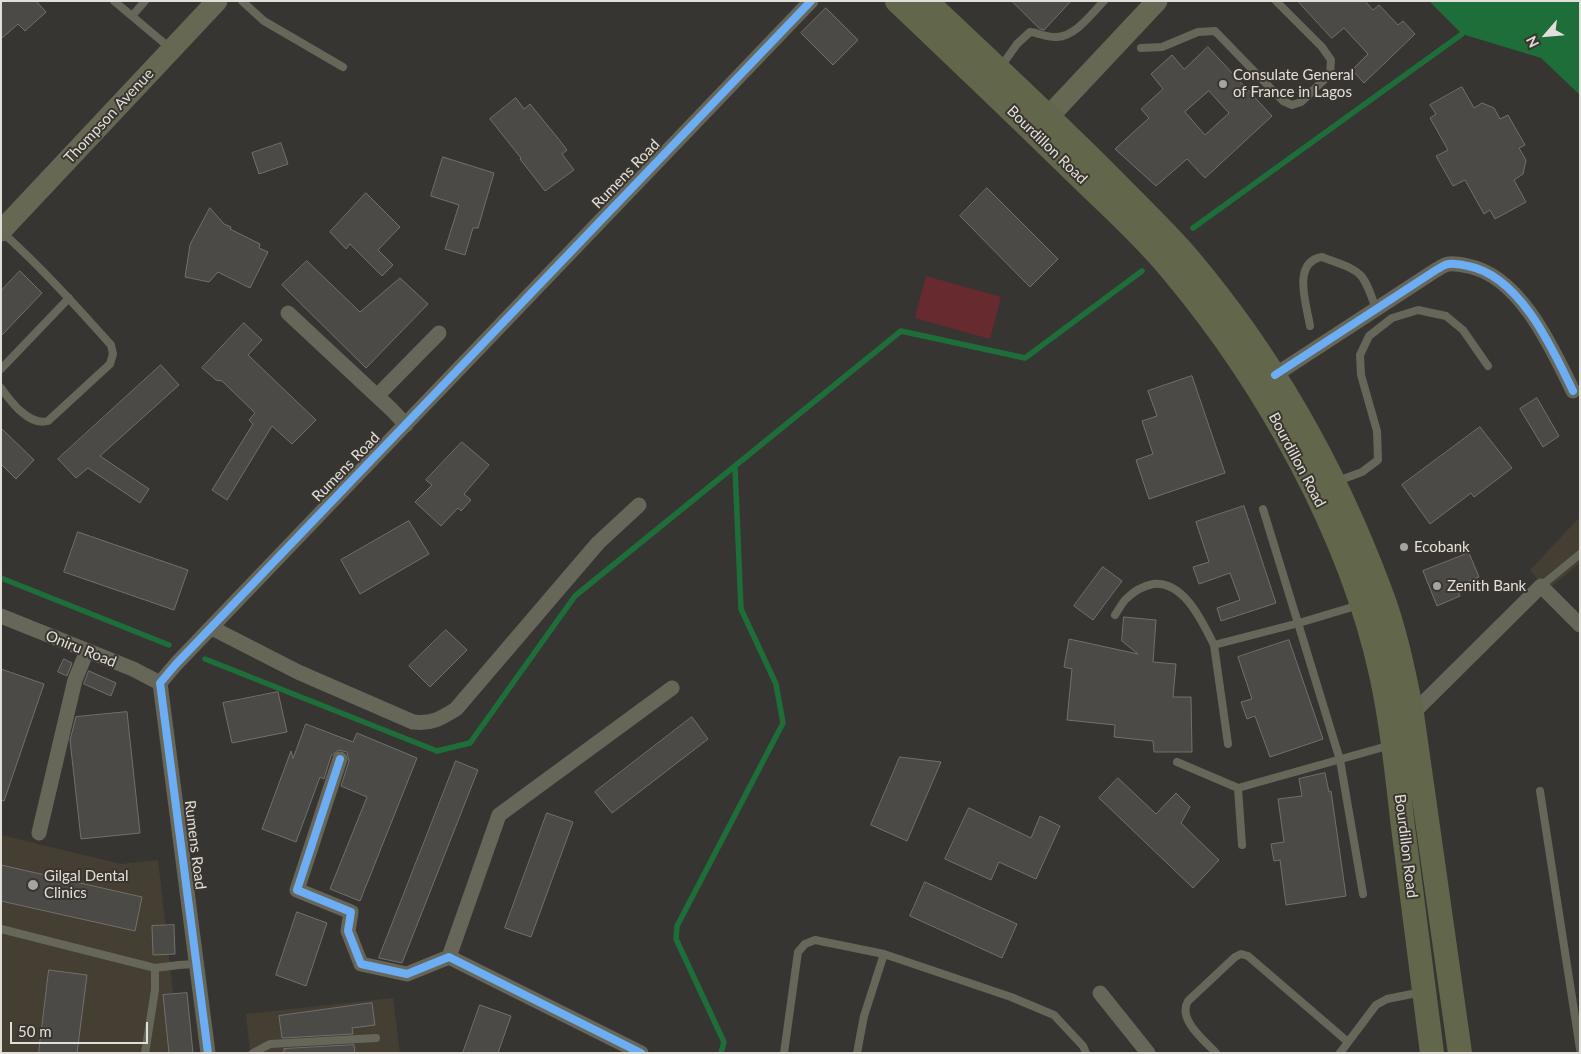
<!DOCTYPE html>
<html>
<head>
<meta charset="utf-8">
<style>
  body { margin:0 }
  #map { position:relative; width:1581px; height:1054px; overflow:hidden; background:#373532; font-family:Lato,sans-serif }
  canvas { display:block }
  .frame { position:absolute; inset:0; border:2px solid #e2dfdb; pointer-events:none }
  .north { position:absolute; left:1521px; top:10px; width:50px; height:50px; -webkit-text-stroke:4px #3a362f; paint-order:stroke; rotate:243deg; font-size:14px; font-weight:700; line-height:20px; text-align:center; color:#e2dfdb }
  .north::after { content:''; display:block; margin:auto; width:18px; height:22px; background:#e2dfdb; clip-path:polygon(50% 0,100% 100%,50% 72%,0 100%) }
  .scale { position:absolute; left:10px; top:1022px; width:138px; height:22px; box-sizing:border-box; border:2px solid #e2dfdb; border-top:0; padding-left:6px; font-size:15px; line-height:18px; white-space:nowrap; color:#e2dfdb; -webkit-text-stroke:4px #3a362f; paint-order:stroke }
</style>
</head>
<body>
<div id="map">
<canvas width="1581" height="1054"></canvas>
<div class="frame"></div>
<div class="north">N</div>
<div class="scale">50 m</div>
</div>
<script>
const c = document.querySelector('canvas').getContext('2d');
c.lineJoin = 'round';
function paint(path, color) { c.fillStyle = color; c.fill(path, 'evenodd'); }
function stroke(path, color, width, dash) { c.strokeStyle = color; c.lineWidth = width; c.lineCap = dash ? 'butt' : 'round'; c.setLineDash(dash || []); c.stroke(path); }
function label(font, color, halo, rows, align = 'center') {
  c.font = font + ' Lato,sans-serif'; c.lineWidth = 4; c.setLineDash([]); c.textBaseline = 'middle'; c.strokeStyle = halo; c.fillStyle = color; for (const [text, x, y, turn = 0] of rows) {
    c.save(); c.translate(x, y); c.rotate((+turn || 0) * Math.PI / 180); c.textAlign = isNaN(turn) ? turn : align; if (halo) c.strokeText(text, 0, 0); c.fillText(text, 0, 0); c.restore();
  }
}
paint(new Path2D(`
  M1580,517V563L1547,590L1530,570Z
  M1,835L121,864L158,860L180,1053H1Z
  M393,998L400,1053H250L246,1014Z`), '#453f33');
paint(new Path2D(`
  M926,276L1001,297L990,339L915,318Z`), '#672a2f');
paint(new Path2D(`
  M1429,1H1580V95L1541,58L1462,34Z`), '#1e6e39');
stroke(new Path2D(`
  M1193,228L1462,34
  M1,578L169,645
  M205,659L437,751L470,743L575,596L901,331L1025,358L1142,271
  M721,1053L724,1042L676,939L677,926L783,723L776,684L741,609L735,467`), '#1e6e39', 5.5);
const building = new Path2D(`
  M1,1H36L46,12L25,31L18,24L1,39Z
  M1012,1H1071L1044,30L1040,29Z
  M1298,1H1365L1373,10L1379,5L1398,25L1403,21L1415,34L1364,83L1352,70L1368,54L1344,28L1332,38Z
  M826,8L858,40L833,65L801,33Z
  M1208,47L1272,116L1205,178L1187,159L1156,186L1115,149L1149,118L1141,109L1163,89L1151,74L1172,55L1184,69ZM1209,91L1229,113L1205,135L1185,112Z
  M1462,87L1474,108L1482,103L1494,108L1500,119L1508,115L1525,145L1519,148L1526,160L1523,174L1514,180L1526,202L1495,219L1490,210L1484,214L1465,180L1453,186L1436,156L1448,150L1430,118L1436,114L1430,105Z
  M516,98L524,109L530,104L557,137L567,150L562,154L574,170L545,191L520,159L521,158L490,119Z
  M281,143L288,164L259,174L252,153Z
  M443,157L494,173L478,228H473L465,255L445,249L459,205L431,196Z
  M987,188L1058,259L1030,287L960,216Z
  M366,193L400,227L378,250L393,265L382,276L350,244L346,249L330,232Z
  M210,208L224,224L231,227L230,229L260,244L259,248L268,252L250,288L218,272L209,282L185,277L190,245Z
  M307,261L360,312L400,278L428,304L366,368L282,285Z
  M20,271L42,293L1,336V291Z
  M244,323L262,340L248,355L316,420L292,444L272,426L227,500L212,490L253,424L249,420L255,413L222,381L216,380L202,368Z
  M161,365L179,385L100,456L149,489L140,503L88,468L76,478L58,459Z
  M1192,376L1225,473L1149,499L1136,460L1153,454L1142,421L1157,416L1148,391Z
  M1537,398L1559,436L1543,447L1520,409Z
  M1480,427L1512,468L1474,497L1471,493L1430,524L1402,485Z
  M1,428L34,460L16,479L1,464Z
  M462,442L489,465L464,494L471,500L461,511L458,508L441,526L415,502L432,485L426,480Z
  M1244,506L1276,603L1221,621L1217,608L1240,600L1230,573L1199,584L1193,567L1209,562L1196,522Z
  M409,521L429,554L360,594L341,560Z
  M78,532L188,570L174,610L64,572Z
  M1469,553L1479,577L1456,586L1460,596L1437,606L1423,571Z
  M1103,567L1122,581L1093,620L1074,606Z
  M1124,617L1156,620L1153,662L1176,664L1173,697H1191L1192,752H1154L1153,741L1114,737L1115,725L1067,720L1072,669L1064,667L1069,639L1138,654L1122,641Z
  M446,630L467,650L430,687L409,666Z
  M1289,640L1323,739L1270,757L1255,716L1247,719L1241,702L1252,699L1238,657Z
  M64,659L72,663L67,676L58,672Z
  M1,669L44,684L4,801L1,800Z
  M89,671L116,683L111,696L84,684Z
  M278,692L287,732L232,743L223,703Z
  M127,712L140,833L81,839L70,740L76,717Z
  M692,717L708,739L612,813L595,792Z
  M306,724L353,742L357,733L417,758L360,901L330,889L367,797L341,786L349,761L347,752L339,750L331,756L324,779L320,777L296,842L262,829L291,751L293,758Z
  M900,757L941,762L907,841L871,825Z
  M456,761L478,770L402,963L379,958Z
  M1325,773L1329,792L1331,791L1346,896L1286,905L1280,860L1274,861L1271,844L1284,842L1278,799L1302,796L1299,779Z
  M1118,778L1156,814L1176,793L1190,807L1181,823L1219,860L1193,888L1099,798Z
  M969,808L1031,838L1040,816L1060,826L1036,879L999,862L991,880L945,859Z
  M547,813L573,822L531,937L505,928Z
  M1,865L142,897L135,931L1,901Z
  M925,882L1017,924L1002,958L910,916Z
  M297,912L327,923L306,986L276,975Z
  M174,925L175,954L153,955L152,926Z
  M49,970L87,975L77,1053H39Z
  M187,993L193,1053H169L163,995Z
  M372,1003L375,1025L352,1028L353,1034L282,1038L279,1016Z
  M480,1005L511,1016L498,1053H463Z
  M354,1045L355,1053H284V1049Z`);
paint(building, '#4c4a47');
stroke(building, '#726f6d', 1);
stroke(new Path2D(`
  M114,1L170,48
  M242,1L264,21L343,67
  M132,16L145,1
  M1141,48L1162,47L1198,32L1215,31L1283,101L1292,105L1301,102L1330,74L1331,60L1322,47L1276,1
  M1000,68L1017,44L1030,32C1039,33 1048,38 1057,37C1076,36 1091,14 1104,1
  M1310,326C1307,306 1291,262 1322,257C1361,272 1362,268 1376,309
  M1,369L69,298
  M1,388C11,402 29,426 48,421L110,364L113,354L111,345C76,306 41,267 2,232
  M1335,482L1362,472L1378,460L1377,431L1361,375L1360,355L1369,336L1392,318L1418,310L1446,316L1463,330L1488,366
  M1263,509L1340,760L1363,894
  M1541,586L1580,554
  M1115,615C1119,609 1122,603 1126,599C1133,592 1143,586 1153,584C1184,581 1202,621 1214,645L1299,623L1359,605
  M1214,645L1228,744
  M1177,762L1238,788L1391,745
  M1238,788L1242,845
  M1540,791L1580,1049
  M1,929L155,968L179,965L196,964
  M145,1053L155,990V968
  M253,1053L270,1044L376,1038
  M784,1053L798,952L805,944L815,940L884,954
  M857,1053L864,1016L884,954L1011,997L1054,1015L1083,1046L1086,1053
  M1216,1053C1204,1040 1177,1019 1188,1001L1235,957L1241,954L1248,956L1348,1042
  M1340,1053L1376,1005L1387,999L1422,992`), '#666758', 8);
stroke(new Path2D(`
  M288,313L392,410L406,425
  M1275,375L1436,270C1440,268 1445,264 1449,264C1455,263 1463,265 1468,266C1520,276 1552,348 1573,391
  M377,396L439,333
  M1,616L133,669L160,683
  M212,628L298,672L413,722C432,724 440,719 456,709L598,543L639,505
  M1406,715L1412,714L1541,586L1580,625
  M340,759L297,890L351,912L348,931L361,964L407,974L449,957L641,1053
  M39,833L75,680L87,651
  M449,957L499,815L672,688
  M1100,993L1148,1053
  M208,1053L160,683L176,664L811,1`), '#666758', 15);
stroke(new Path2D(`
  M1039,129L1049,116L1157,1
  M1,231L217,1`), '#666853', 21);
stroke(new Path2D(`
  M897,1C958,59 1019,117 1079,176C1111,207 1145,238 1174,273C1266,383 1350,533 1381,674C1392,725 1397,776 1403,827C1413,902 1422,977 1432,1053
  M926,1C987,59 1049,116 1108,175C1135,203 1163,229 1188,258C1271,356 1335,469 1380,590C1395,629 1404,672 1412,714L1460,1053`), '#62664b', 24);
stroke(new Path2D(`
  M1275,375L1436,270C1440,268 1445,264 1449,264C1455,263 1463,265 1468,266C1520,276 1552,348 1573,391
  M340,759L297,890L351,912L348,931L361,964L407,974L449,957L641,1053
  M208,1053L160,683L176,664L811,1`), '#6dadf4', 8);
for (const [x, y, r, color] of [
  [1223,84,5,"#a6a4a0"],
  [1404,547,5,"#a6a4a0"],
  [1437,586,5,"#a6a4a0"],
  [33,885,6,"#a6a4a0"]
]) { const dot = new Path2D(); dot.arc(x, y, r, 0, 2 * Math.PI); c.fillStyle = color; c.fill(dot); stroke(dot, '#3a362f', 2); }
label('15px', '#e2dfdb', '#3a362f', [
  ["Consulate General",1233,75],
  ["of France in Lagos",1233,92],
  ["Ecobank",1414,547],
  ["Zenith Bank",1447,586],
  ["Gilgal Dental",44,876],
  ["Clinics",44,893]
], 'left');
label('15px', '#e2dfdb', '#3a362f', [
  ["Thompson Avenue",109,116,-47],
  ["Bourdillon Road",1047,145,44],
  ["Rumens Road",626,174,-46],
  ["Bourdillon Road",1297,460,62],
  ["Rumens Road",346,467,-46],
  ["Oniru Road",81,649,22],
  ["Rumens Road",195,845,83],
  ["Bourdillon Road",1406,846,83]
]);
</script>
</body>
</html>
